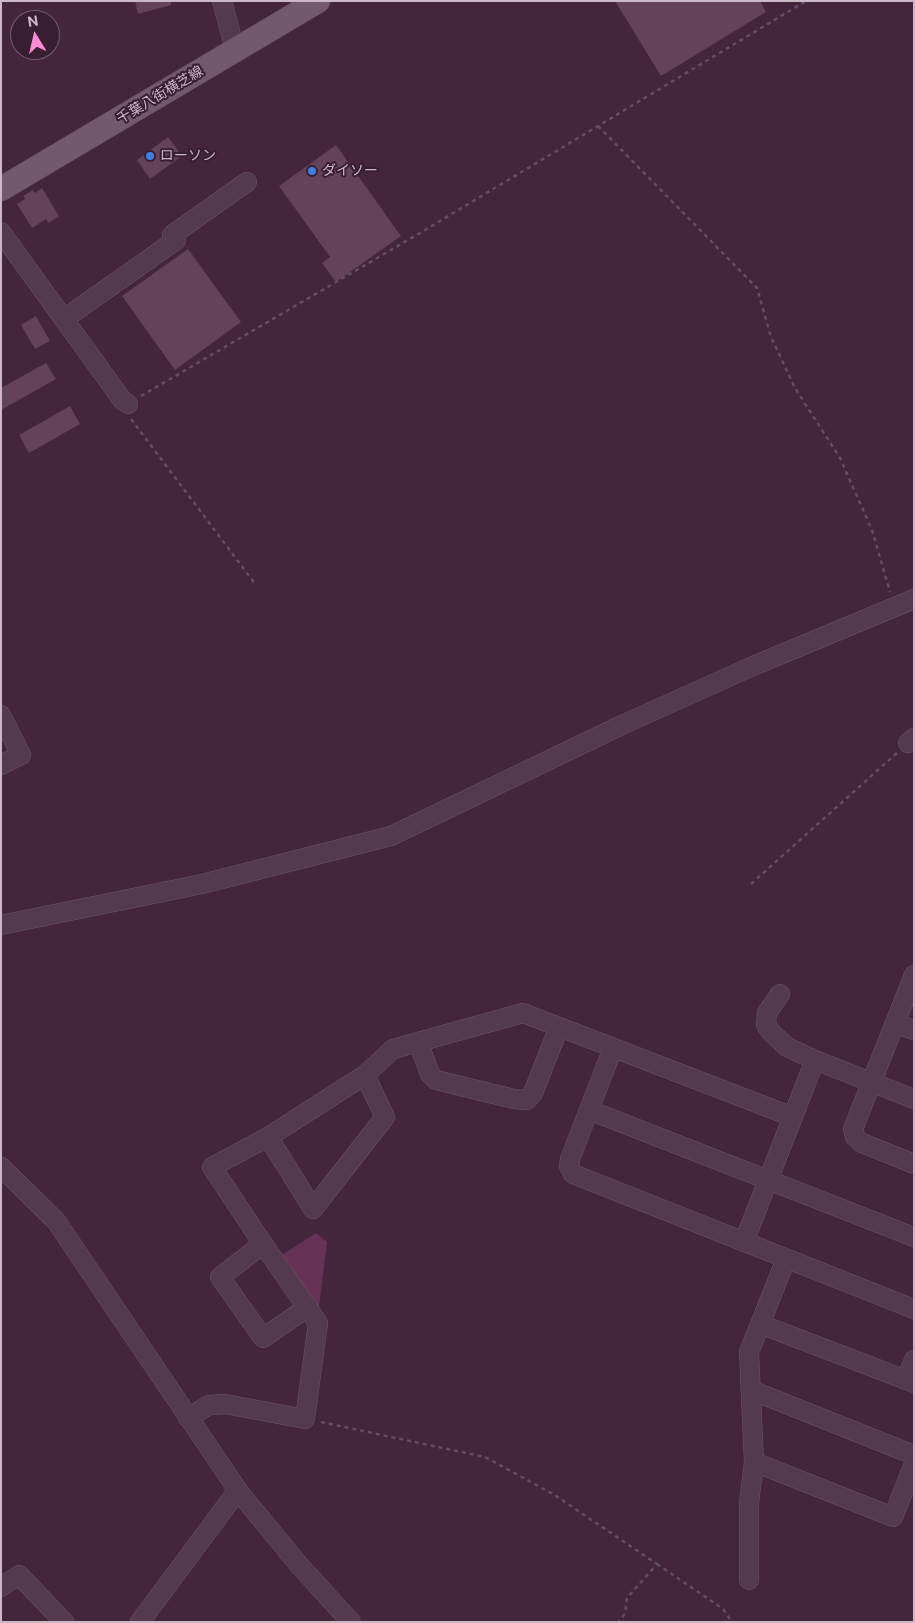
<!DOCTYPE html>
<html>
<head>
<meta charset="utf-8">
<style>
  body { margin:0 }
  #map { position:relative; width:915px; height:1623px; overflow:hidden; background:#44253b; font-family:"Public Sans",sans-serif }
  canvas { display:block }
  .frame { position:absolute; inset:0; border:2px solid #cdb7c6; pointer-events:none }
  .north { position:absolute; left:10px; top:10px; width:50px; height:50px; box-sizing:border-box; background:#391e31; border:1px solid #745b6d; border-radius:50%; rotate:351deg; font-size:14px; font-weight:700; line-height:20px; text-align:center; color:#cdb7c6 }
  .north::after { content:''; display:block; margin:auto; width:18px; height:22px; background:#fe8bd8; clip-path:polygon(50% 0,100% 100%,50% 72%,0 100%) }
</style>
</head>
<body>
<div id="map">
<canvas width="915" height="1623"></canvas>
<div class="frame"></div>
<div class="north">N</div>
</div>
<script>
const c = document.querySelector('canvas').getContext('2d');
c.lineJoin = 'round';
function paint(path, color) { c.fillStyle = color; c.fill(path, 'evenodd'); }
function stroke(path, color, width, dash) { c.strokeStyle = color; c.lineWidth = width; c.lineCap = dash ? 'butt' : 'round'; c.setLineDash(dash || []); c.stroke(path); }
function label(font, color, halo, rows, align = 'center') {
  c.font = font + ' "Public Sans","Noto Sans JP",sans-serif'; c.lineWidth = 4; c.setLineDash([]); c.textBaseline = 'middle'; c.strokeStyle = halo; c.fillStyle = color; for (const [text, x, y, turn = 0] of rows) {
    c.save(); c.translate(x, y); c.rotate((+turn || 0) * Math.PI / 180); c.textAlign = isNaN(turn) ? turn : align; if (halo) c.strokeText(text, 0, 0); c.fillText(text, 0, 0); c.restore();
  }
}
paint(new Path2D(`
  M316,1233L327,1242L318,1315L279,1257Z`), '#663357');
paint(new Path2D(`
  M135,1H171V5L138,14Z
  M615,1H760L766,12L661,76Z
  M168,137L182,156L150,179L137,160Z
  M336,145L401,236L336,282L322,263L330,257L279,186Z
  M42,188L59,216L48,223L46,219L32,228L17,204L25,199L23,196L33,190L35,193Z
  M188,249L241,322L175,370L122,296Z
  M36,316L50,341L35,349L21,325Z
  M46,363L56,379L1,410V388Z
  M70,406L80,424L29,453L19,435Z`), '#64425a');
const minor = new Path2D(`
  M222,1L235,50
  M1,232L123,401L128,404
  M64,319L176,240L172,235L247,182
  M1,715L21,755L1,765
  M908,743L914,738
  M1,925L202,884L391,836L624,724L753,666L914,599
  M914,975L853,1129L855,1137L862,1143L914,1164
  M780,994L767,1013L766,1025L772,1033L787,1047L815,1060L914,1099
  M895,1023L914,1030
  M418,1042L430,1074L436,1080L514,1099L527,1100L533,1093L559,1027
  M613,1048L570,1159L569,1166L573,1174L914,1309
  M589,1110L914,1237
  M268,1137L313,1209L385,1117L365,1075
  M1,1167L56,1221L239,1492L299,1565L351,1622
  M744,1242L815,1060
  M263,1244L220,1277L263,1338L308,1307
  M760,1324L914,1383
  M906,1380L914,1360
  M751,1390L914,1455
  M188,1418L209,1405L225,1404L305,1419L318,1323L263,1244L212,1167L268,1137L365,1075L393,1049L523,1013L793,1117
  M754,1462L893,1517L914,1464
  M749,1580V1503L754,1462L749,1352L786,1259
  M1,1587L19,1575L64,1622
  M140,1622L238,1490`);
const major = new Path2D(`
  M1,189L318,1`);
stroke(minor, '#6e5566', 20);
stroke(major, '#5d4355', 25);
stroke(new Path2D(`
  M598,126L757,288L771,337L795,388L840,458L872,530L890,592
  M141,396L420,233L806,1
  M131,419L256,585
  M751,884L898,752
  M321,1422L485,1457L553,1494L657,1564L627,1598L625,1614L618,1622
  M657,1564L723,1609L732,1622`), '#634d68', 2.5, [4, 4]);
stroke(minor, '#543a4c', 19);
stroke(major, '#74586b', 24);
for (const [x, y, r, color] of [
  [150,156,5,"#3f7fe0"],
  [312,171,5,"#3f7fe0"]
]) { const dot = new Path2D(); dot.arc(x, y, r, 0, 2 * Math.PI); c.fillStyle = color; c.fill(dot); stroke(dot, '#391e31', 2); }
label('14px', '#cdb7c6', '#391e31', [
  ["千葉八街横芝線",160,95,-31]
]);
label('14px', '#cdb7c6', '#391e31', [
  ["ローソン",160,156],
  ["ダイソー",322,171]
], 'left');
</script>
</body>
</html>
